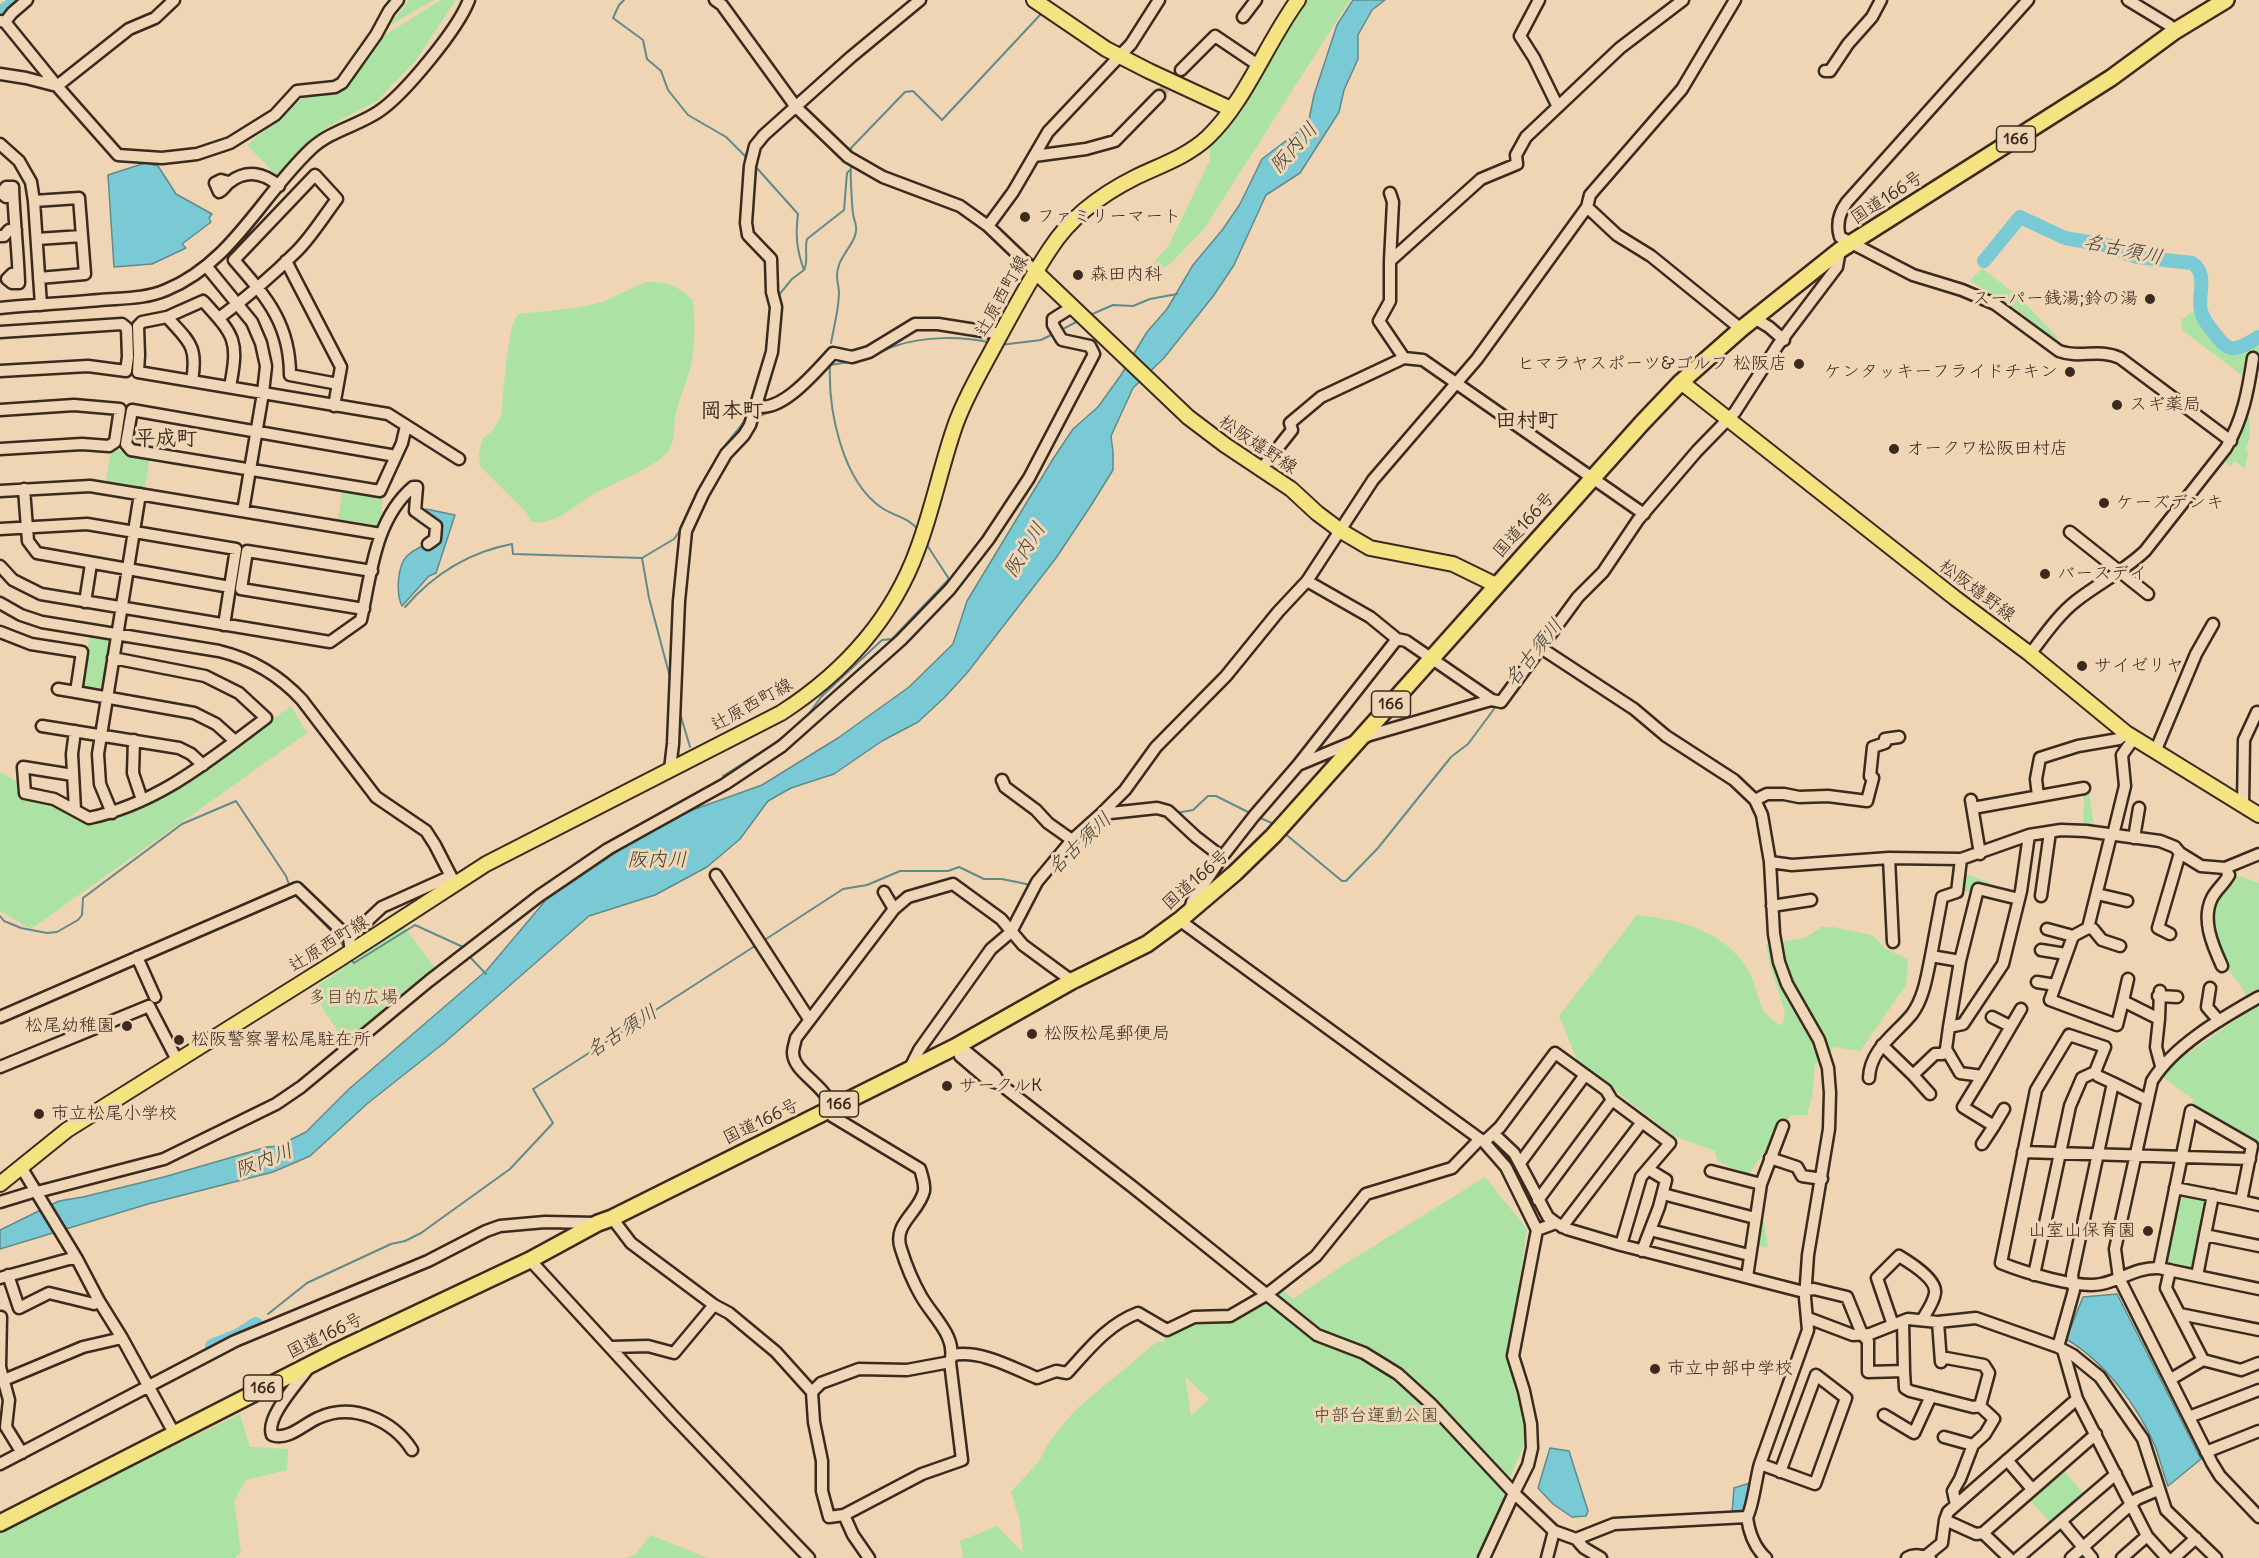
<!DOCTYPE html>
<html>
<head>
<meta charset="utf-8">
<style>
  body { margin:0 }
  canvas { display:block; background:#efd5b3 }
</style>
</head>
<body>
<canvas width="2259" height="1558"></canvas>
<script>
const c = document.querySelector('canvas').getContext('2d');
c.lineJoin = 'round';
function paint(path, color) { c.fillStyle = color; c.fill(path, 'evenodd'); }
function stroke(path, color, width, dash) { c.strokeStyle = color; c.lineWidth = width; c.lineCap = dash ? 'butt' : 'round'; c.setLineDash(dash || []); c.stroke(path); }
function label(font, color, halo, rows, align = 'center') {
  c.font = font + ' Delius,"Klee One",sans-serif'; c.lineWidth = 6; c.setLineDash([]); c.textBaseline = 'middle'; c.strokeStyle = halo; c.fillStyle = color; for (const [text, x, y, turn = 0] of rows) {
    c.save(); c.translate(x, y); c.rotate((+turn || 0) * Math.PI / 180); c.textAlign = isNaN(turn) ? turn : align; if (halo) c.strokeText(text, 0, 0); c.fillText(text, 0, 0); c.restore();
  }
}
paint(new Path2D(`
  M409,0H434L387,27Z
  M441,0H456L416,60L377,101L327,127L276,175L247,145L303,98L342,90L385,35Z
  M1305,0H1350L1204,229L1170,264L1130,286L1145,273L1169,245L1210,160V141Z
  M1982,268L2020,298L2057,337L2055,340L2009,304L1970,281Z
  M645,282C669,282 675,284 693,300C695,320 695,340 692,360C689,378 680,395 676,413C673,425 676,443 667,453C645,474 612,482 587,498C571,509 549,528 530,521L527,513L480,466L479,454L482,439L491,432L501,417L506,362L512,326L518,314L576,308L603,302Z
  M2192,312L2198,313C2206,327 2216,356 2236,353C2243,353 2252,348 2259,345V356L2246,355L2243,376L2182,330L2181,320Z
  M2249,415L2250,436L2246,448L2248,453L2245,469L2235,461L2230,466L2225,462L2233,452Z
  M111,449L150,456L145,488L106,481Z
  M343,488L382,494V526L338,519Z
  M90,635L107,637L109,643L102,687L99,692L83,690L80,684Z
  M291,706L307,733L31,929L0,911V772L89,823C166,806 228,751 291,706Z
  M2089,791L2094,828L2084,827L2083,809L2085,807L2082,792Z
  M1963,873L1991,883V888L1974,893L1959,889Z
  M2233,874L2259,883V1149L2256,1144L2192,1107L2193,1099L2163,1077L2175,1062L2249,1011L2244,990L2226,967L2215,943L2211,914L2214,900Z
  M1637,915C1683,921 1729,931 1751,976C1756,988 1759,1006 1767,1015C1771,1019 1777,1023 1782,1026L1785,1012L1769,962L1766,944L1805,938L1821,927H1833L1872,935L1886,949L1908,959L1906,985L1860,1051L1834,1047L1815,1065L1812,1096L1807,1115H1791L1748,1175L1717,1161L1715,1151L1674,1136L1578,1062L1559,1016Z
  M404,927L436,969L346,1044L311,990Z
  M1485,1177L1527,1229L1509,1355L1527,1438L1507,1485L1483,1558H963L960,1541L997,1526L1023,1553L1020,1521L1011,1492L1039,1461L1050,1441L1074,1411L1158,1341L1163,1343L1167,1330L1194,1317L1230,1316L1278,1286L1293,1299L1345,1264ZM1185,1376L1209,1399L1191,1416V1415Z
  M2181,1192L2210,1198L2196,1268L2190,1271L2166,1266L2163,1261L2177,1195Z
  M1758,1221H1764L1768,1247L1756,1246Z
  M240,1414L250,1447L288,1449L287,1470L246,1480L234,1501L241,1552L235,1558H0V1530Z
  M2062,1469L2085,1495L2052,1525L2028,1498Z
  M651,1535L707,1558H625L635,1555Z`), '#ace2a4');
const water = new Path2D(`
  M1353,0H1385L1372,10L1358,35V59L1344,90L1339,112L1300,173L1266,195L1234,265L1214,295L1164,358L1133,388L1111,436L1113,452V470L1090,507L1056,558L967,673L944,698L918,722L882,741L834,774L791,788L768,801L740,839L707,867L655,895L589,916L444,1043L368,1103L310,1156L273,1172L148,1204L0,1249V1230L59,1201L83,1197L164,1177L267,1147L278,1146L306,1132L349,1089L487,970L546,900L645,833L687,812L762,785L838,738L909,687L953,644L967,601L1053,459L1073,429L1098,407L1121,375L1147,332L1167,309L1193,265L1223,229L1240,204L1262,159L1308,124L1314,95L1337,25Z
  M145,163L158,166L176,194L212,214L209,218L211,222L182,244L186,248L152,264L114,267L108,175Z
  M426,509L455,515L436,573L429,576L402,606C396,594 397,566 407,556C415,548 427,544 437,542L425,513Z
  M2117,1294L2201,1459L2168,1486C2163,1473 2160,1459 2155,1446C2138,1406 2104,1361 2066,1339L2083,1297Z
  M1550,1448L1569,1451L1588,1511L1586,1516L1572,1517L1553,1504L1538,1488Z
  M1750,1483L1747,1511L1732,1513L1734,1488Z`);
paint(water, '#7acad5');
stroke(water, '#618a8c', 1.5);
stroke(new Path2D(`
  M624,0L619,5L613,18L643,40L647,59L661,71L668,90L688,115L726,137L749,160
  M850,153L851,148L905,92L913,91L942,120L1040,15
  M755,166L798,214C795,235 797,251 804,270L792,279L778,296
  M804,270C809,260 804,250 807,239L844,210L847,173L850,170
  M1090,315L1113,305L1133,306L1150,299L1177,294
  M1061,330L1080,320
  M831,343C834,326 839,309 839,292C838,280 835,277 839,265C843,252 858,240 856,227C856,222 853,218 853,213C852,207 850,170 851,167
  M1000,345L1041,340L1053,334
  M861,360C873,357 883,350 895,346C925,336 962,336 992,343
  M830,365C828,410 842,481 882,508C894,516 910,518 918,530
  M822,372L830,365L849,362
  M756,418L775,409
  M708,476C713,464 719,453 727,443C737,430 745,423 750,408
  M642,558L649,598L671,681
  M405,607C433,575 469,552 512,544L513,554L642,558L674,539L681,529
  M679,710L690,747
  M806,718L821,697L882,640L892,639L949,579L925,542
  M723,776L772,745L795,728
  M1176,813L1193,810L1208,796H1216L1250,813
  M1258,817L1274,824
  M1283,832L1342,881H1346L1378,848L1451,757L1468,744L1497,705
  M293,892L338,938L346,950
  M0,916L4,921L21,928L47,933L57,932L78,920L82,915L83,898L182,824L236,801L286,876L290,887
  M763,941L843,889L867,885L900,871H948L959,867L984,879H1002L1031,885
  M469,956L486,974
  M350,958L354,963L415,925L463,947
  M268,1314L307,1283L391,1244L405,1241L421,1233L510,1169L553,1123L533,1089L758,944`), '#618a8c', 2);
stroke(new Path2D(`
  M0,13L19,0
  M1984,261L2020,217L2065,238L2110,246L2127,254L2137,257L2192,263C2209,274 2197,295 2201,311C2203,320 2210,328 2216,335C2231,357 2240,347 2259,337
  M212,1346L239,1335L256,1324`), '#7acad5', 14);
stroke(new Path2D(`
  M1159,96L1181,70`), '#cbb395', 10, [10, 5]);
const minor = new Path2D(`
  M715,0L722,5L796,107L848,157L883,177L960,206L988,226L1036,272
  M1539,0L1520,36L1534,58L1558,107
  M2028,0L1847,202C1839,213 1836,224 1840,237L1913,275L1962,290L1995,304L2059,351C2080,359 2098,348 2120,358L2231,441
  M2128,0L2169,25L2175,31
  M1243,17L1256,0
  M0,21L5,22L57,86L118,155L162,158L197,154L230,143L275,115L297,91L335,87L342,83L376,35L389,11L398,0
  M5,22L12,13L27,0
  M1181,70L1215,36L1258,65
  M1825,71H1830L1848,44L1872,17L1881,0
  M0,74L26,78L57,86L129,29L155,18L174,0
  M0,144L19,161L31,182L34,201L41,305
  M1034,156L1086,149L1115,141L1159,96
  M228,182L221,180L215,183L219,192C225,189 225,185 230,182C247,169 264,173 279,186
  M1390,193L1393,202L1390,261
  M13,196L6,197L1,193L6,187H13C14,219 18,251 19,283H12L7,279L12,274L18,273
  M34,201L79,198L85,274L39,278
  M1587,207L1617,235L1651,256L1741,329
  M988,226L1013,192L1048,132L1131,44L1159,0
  M0,236H4L9,230H16
  M37,239L82,236
  M286,261L341,367L334,406
  M207,267L252,322L261,343L266,366L263,393L243,511
  M0,308C33,305 66,303 100,300C122,298 145,299 166,290C232,263 261,196 311,149C330,131 357,126 378,112C404,95 458,29 469,0
  M167,317C189,342 198,345 192,381
  M219,318C246,298 273,275 297,251C312,236 324,216 337,199L315,175L234,260C266,297 290,323 290,375L338,384
  M1754,318L1769,327L1784,340
  M0,332L122,324L127,328L128,357L126,371L88,366L0,371
  M1404,358L1379,321L1390,301V261L1481,179L1517,164L1516,155L1526,137L1620,48L1683,0
  M230,387C239,340 235,336 203,301L167,317L142,322L138,326L139,355L138,372L388,414L459,459
  M757,406C782,413 817,370 833,353L852,357L869,352L915,324H938L1001,334
  M0,410L74,405L120,409L115,442L109,446L82,444L0,449
  M396,456L132,410L126,444L131,450L380,491L402,443L406,426
  M1262,468L1292,430L1290,423L1321,397L1404,358L1423,360L1644,514
  M24,489L28,541L37,553L230,587
  M0,491L90,486L381,534
  M0,529L87,524L236,549L224,625
  M2070,532L2148,594
  M0,566L13,580L41,594L330,642L361,620C371,574 375,519 413,487H417L415,511L436,526L435,539L428,544
  M1307,581L1370,617L1397,639L1406,641L1492,700
  M85,602L91,564
  M0,603L21,615L42,622L219,651C252,659 279,675 302,700L376,797L426,831L435,845L455,884
  M364,609L241,589L247,551L372,571
  M0,632L31,644L82,652L76,692L194,713L216,724L235,741
  M1541,648L1634,709L1666,736L1734,780L1755,800L1762,815L1770,862L1774,934L1779,962L1787,984L1819,1040L1828,1068L1830,1093L1829,1129L1808,1255L1805,1298L1808,1330L1760,1464C1756,1477 1753,1507 1747,1517C1749,1533 1754,1547 1766,1558
  M2030,654C2044,636 2058,615 2076,601C2099,583 2124,571 2145,551L2226,448C2243,419 2248,391 2253,358
  M58,689L76,692
  M42,726L179,748L191,754L203,765
  M134,740L133,773L142,800
  M2155,752L2196,654L2213,624
  M1298,765L1370,735L1484,702L1492,700L1501,702L1578,597L1603,572L1638,520L1697,451L1735,412L1778,345L1837,267L1840,250
  M670,769L673,744L679,601L686,531L703,494L726,454L744,435L750,425L772,352L776,307L772,292L771,259L748,235L746,223L750,166L755,146L764,135L851,57L920,0
  M73,775L23,767L25,793L54,799L89,818C159,803 210,760 266,718L239,693L205,676L113,658
  M1002,780L1005,787L1036,810L1048,823L1072,840
  M2038,796L2036,779L2040,758L2078,746L2119,739L2126,733
  M1755,800L1767,794H1784L1799,797L1828,796L1867,801L1873,778L1870,776L1873,747L1885,743V739L1899,737
  M1971,800L1980,854
  M2243,806L2244,740L2257,712
  M1973,808L2084,788
  M75,810L72,754L75,731
  M112,813L100,784L98,754L140,494
  M1101,814L1157,808L1168,811L1196,837L1222,857
  M2111,835L2088,928L2073,936L2050,1000L2117,1025L2123,1001L2159,1019L2156,1047L2161,1066
  M2113,835L2125,786L2122,755L2134,738
  M2134,838L2139,808
  M1889,858L1893,942
  M1770,862L1792,865L1889,858L1961,859L2029,835L2061,830L2086,831L2160,841L2175,847L2180,853L2201,866L2225,868L2259,854
  M716,875L809,1019
  M884,892L894,909
  M2097,894L2127,901
  M2041,896L2050,832
  M1772,906L1811,900
  M1190,910L1192,902L1222,857L1254,816L1298,765L1397,639
  M1181,919L1186,925L1484,1142L1506,1167L1537,1230L1513,1356L1524,1391L1531,1424L1532,1448L1528,1465L1514,1493L1554,1531L1576,1539L1584,1548L1601,1558
  M2088,928L2093,929L2102,940L2120,946
  M2047,929L2073,936
  M2170,934L2158,928L2180,853
  M349,938L382,907L451,876
  M2041,950L2066,954
  M1931,956L1942,897L1957,892L1961,859
  M137,957L155,997
  M1960,961L1978,889L2019,899
  M2222,966C2213,946 2201,920 2212,898C2216,890 2224,884 2229,875L2225,868
  M2037,982L2055,985
  M2210,988L2207,1007L2219,1021
  M2158,996L2177,997
  M2259,997C2222,1018 2174,1045 2152,1081L2115,1249L2119,1278L2212,1463L2220,1476L2259,1517
  M2123,1001L2128,979
  M0,1017L297,888L349,938L351,952
  M1992,1017L2010,1026
  M2159,1019L2160,991
  M1882,1045L1913,1075L1935,1054H1943L1946,1049L1949,1027
  M957,1049L967,1052L995,1075L1000,1084
  M1946,1049L1960,1073L1982,1076L2021,1009
  M961,1051L960,1056L988,1080L1000,1084L1134,1188L1317,1335L1364,1353L1398,1374L1431,1404L1514,1493L1484,1558
  M0,1067L149,1006L177,1060
  M910,1068L919,1050L991,949L1011,932L1037,882L1072,840L1101,814L1125,790L1156,747L1226,676L1278,612L1307,581L1373,480L1477,359L1587,207L1590,195L1682,89L1735,0
  M1913,1075L1930,1094
  M1982,1076L1963,1107L1994,1126L2004,1109
  M1869,1078C1870,1049 1896,1034 1912,1014C1924,998 1927,975 1931,956L1960,961L1949,1027L1963,1024L2003,964L2021,891L2029,835
  M2113,1083L2147,1100
  M1494,1134L1514,1153L1548,1217L1556,1223
  M1484,1142L1500,1127L1555,1053L1606,1090L1612,1100L1670,1143L1641,1177L1621,1245
  M1982,1144L1994,1126
  M2023,1152L2250,1159
  M1770,1158L1797,1167L1802,1176L1822,1179
  M1520,1163L1585,1075
  M21,1167L77,1259L99,1301L122,1338L174,1433
  M1711,1171L1761,1184
  M2175,1188L2241,1201
  M37,1192L164,1159L276,1104L301,1087L429,981L539,896L608,849L725,784L782,746L901,640L950,589L988,540L1029,478L1094,354L1090,346L1062,340L1053,325V319L1072,307
  M1663,1194L1755,1218
  M1538,1200L1612,1100
  M0,1202L36,1191
  M612,1218L631,1243L714,1305L729,1313L776,1352L812,1392L814,1422L822,1461V1491L829,1517L844,1515L922,1474L962,1460L950,1362C958,1337 932,1316 921,1296C913,1282 906,1265 901,1249C892,1224 919,1213 924,1191C925,1184 922,1176 920,1169L832,1116C834,1087 794,1076 793,1053C793,1048 795,1043 796,1038L894,909L908,897L953,884L1001,919L1023,945L1072,981
  M1562,1227L1642,1122
  M1537,1230L1556,1223L1567,1229L1621,1245L1800,1291L1814,1289L1847,1297L1862,1334L1868,1341V1372L1904,1371L1903,1321
  M1650,1230L1749,1255
  M2205,1235L2213,1195
  M1642,1251L1659,1207L1666,1180L1648,1169
  M530,1260L673,1416L809,1558
  M2159,1268L2191,1111L2252,1146L2241,1201L2259,1205
  M2170,1270L2166,1288L2203,1360L2241,1370L2259,1363
  M8,1275L19,1308L49,1293L94,1304L99,1301
  M2034,1275L2070,1106L2082,1078L2095,1072
  M2197,1276L2205,1235L2259,1246
  M1747,1277L1761,1184L1783,1126
  M0,1278L69,1259H77
  M2180,1314L2259,1330
  M1,1317L0,1367L9,1400L6,1427L22,1453
  M1808,1318L1853,1335L1870,1334L1908,1319L1938,1322L1976,1318L2058,1347L2073,1355L2100,1377L2143,1439L2166,1510L2216,1558
  M1938,1322L1941,1362
  M1893,1325L1877,1278L1899,1256C1909,1262 1937,1279 1935,1293C1934,1302 1926,1313 1922,1320
  M612,1347L648,1346L674,1353L714,1305
  M2058,1347L2074,1290L2072,1275L2113,1083L2098,1076L2095,1072L2105,1047L2069,1035L2036,1090L2001,1263C2023,1272 2078,1289 2101,1284C2121,1280 2137,1267 2159,1268L2259,1289
  M2063,1350L2077,1399L2147,1536L2167,1558
  M953,1355C981,1350 1011,1367 1037,1378L1056,1371L1067,1373C1088,1350 1108,1324 1138,1313L1167,1330L1194,1317L1230,1316L1266,1295L1316,1256L1366,1194L1452,1168L1479,1140
  M1941,1357L1984,1365L1989,1373L1980,1406L1994,1419L1985,1434L1973,1445L1960,1479L1953,1491L1956,1505
  M309,1367C299,1382 265,1417 272,1435C288,1441 304,1424 318,1418C352,1402 393,1420 412,1450
  M1904,1371L1905,1388L1910,1391L1973,1407L1980,1406
  M2171,1379L2203,1360
  M4,1380L83,1347L122,1338
  M812,1392L821,1383L859,1369L907,1370L950,1362
  M1884,1415L1914,1433L1931,1396
  M2189,1417L2259,1390
  M1944,1437L1973,1445
  M2206,1452L2259,1431
  M2007,1460L2032,1489
  M0,1464L235,1341L428,1261L486,1231L500,1226L545,1222L596,1223
  M1760,1464L1815,1484L1846,1398L1816,1375L1780,1472
  M844,1515L853,1535L869,1558
  M1945,1520L1948,1512L2077,1399
  M2061,1521L2092,1558
  M1983,1533L2096,1434
  M1576,1539L1614,1524L1747,1517
  M1926,1556L1942,1543L1945,1520L1976,1534L1983,1533L2009,1558
  M1547,1558L1554,1531
  M1907,1558C1913,1554 1924,1555 1930,1558
  M2018,1558L2116,1474
  M2071,1558L2137,1499L2158,1490
  M2122,1558L2147,1536
  M2174,1558L2196,1538`);
const major = new Path2D(`
  M1034,0L1106,49L1149,71L1231,109
  M1036,272L1188,417L1225,445L1291,489L1317,513L1341,531L1370,548L1453,564L1496,585
  M1681,382L1955,598L2030,654L2126,733L2259,815
  M0,1184L67,1130L338,960L486,864L781,713C843,673 893,618 918,548C933,508 941,466 955,426C964,400 978,376 991,352C1010,317 1028,282 1050,249C1071,216 1102,194 1136,177C1161,165 1188,156 1208,137C1245,102 1267,42 1298,0`);
const highway = new Path2D(`
  M0,1523L337,1351L530,1260L598,1223L612,1218L955,1047L1072,981L1147,944L1181,919L1235,873L1273,836L1642,423L1681,382L1741,329L1840,250L2111,78L2175,31L2226,0`);
stroke(minor, '#3b2a1e', 15);
stroke(major, '#3b2a1e', 18);
stroke(highway, '#3b2a1e', 20);
stroke(minor, '#efd6b7', 10);
stroke(major, '#f5e382', 14);
stroke(highway, '#f5e382', 15);
for (const [x, y, r, color] of [
  [1025,217,6,"#3b2a1e"],
  [1078,275,6,"#3b2a1e"],
  [2150,299,6,"#3b2a1e"],
  [1799,364,6,"#3b2a1e"],
  [2070,372,6,"#3b2a1e"],
  [2117,405,6,"#3b2a1e"],
  [1894,449,6,"#3b2a1e"],
  [2104,503,6,"#3b2a1e"],
  [2045,574,6,"#3b2a1e"],
  [2082,666,6,"#3b2a1e"],
  [127,1026,6,"#3b2a1e"],
  [1032,1034,6,"#3b2a1e"],
  [179,1040,6,"#3b2a1e"],
  [947,1086,6,"#3b2a1e"],
  [39,1114,6,"#3b2a1e"],
  [2148,1231,6,"#3b2a1e"],
  [1655,1369,6,"#3b2a1e"]
]) { const dot = new Path2D(); dot.arc(x, y, r, 0, 2 * Math.PI); c.fillStyle = color; c.fill(dot); stroke(dot, '#efd6b7', 2); }
for (const [x, y, w] of [
  [2016,139,39],
  [1391,704,39],
  [839,1104,39],
  [263,1388,39]
]) { const box = new Path2D(); box.roundRect(x - w / 2, y - 13, w, 26, 4.5); c.fillStyle = '#efd6b7'; c.fill(box); stroke(box, '#3b2a1e', 1.5); }
label('bold 16px', '#3b2a1e', null, [
  ["166",2016,139],
  ["166",1391,704],
  ["166",839,1104],
  ["166",263,1388]
]);
label('18px', '#3b2a1e', '#efd6b7', [
  ["国道166号",1887,198,-33],
  ["辻原西町線",1002,296,-61],
  ["松阪嬉野線",1258,445,34],
  ["国道166号",1524,525,-48],
  ["松阪嬉野線",1977,591,37],
  ["辻原西町線",752,705,-29],
  ["国道166号",1196,880,-41],
  ["辻原西町線",329,944,-32],
  ["国道166号",761,1122,-26],
  ["国道166号",325,1336,-26]
]);
label('18px', '#3b2a1e', '#efd6b7', [
  ["ファミリーマート",1037,217],
  ["森田内科",1090,275],
  ["スーパー銭湯;鈴の湯",2138,299,"right"],
  ["ヒマラヤスポーツ&ゴルフ 松阪店",1787,364,"right"],
  ["ケンタッキーフライドチキン",2058,372,"right"],
  ["スギ薬局",2129,405],
  ["オークワ松阪田村店",1906,449],
  ["ケーズデンキ",2116,503],
  ["バースデイ",2057,574],
  ["サイゼリヤ",2094,666],
  ["松尾幼稚園",115,1026,"right"],
  ["松阪松尾郵便局",1044,1034],
  ["松阪警察署松尾駐在所",191,1040],
  ["サークルK",959,1086],
  ["市立松尾小学校",51,1114],
  ["山室山保育園",2136,1231,"right"],
  ["市立中部中学校",1667,1369]
], 'left');
label('18px', '#4c4632', '#efd6b7', [
  ["多目的広場",353,998],
  ["中部台運動公園",1376,1416]
]);
label('italic 20px', '#444239', '#efd6b7', [
  ["阪内川",1294,148,-48],
  ["名古須川",2123,250,12],
  ["阪内川",1025,550,-58],
  ["名古須川",1534,653,-51],
  ["名古須川",1080,844,-44],
  ["阪内川",657,860],
  ["名古須川",622,1032,-33],
  ["阪内川",264,1161,-21]
]);
label('bold 21px', '#3b2a1e', '#efd6b7', [
  ["岡本町",732,411],
  ["田村町",1527,421],
  ["平成町",166,439]
]);
</script>
</body>
</html>
